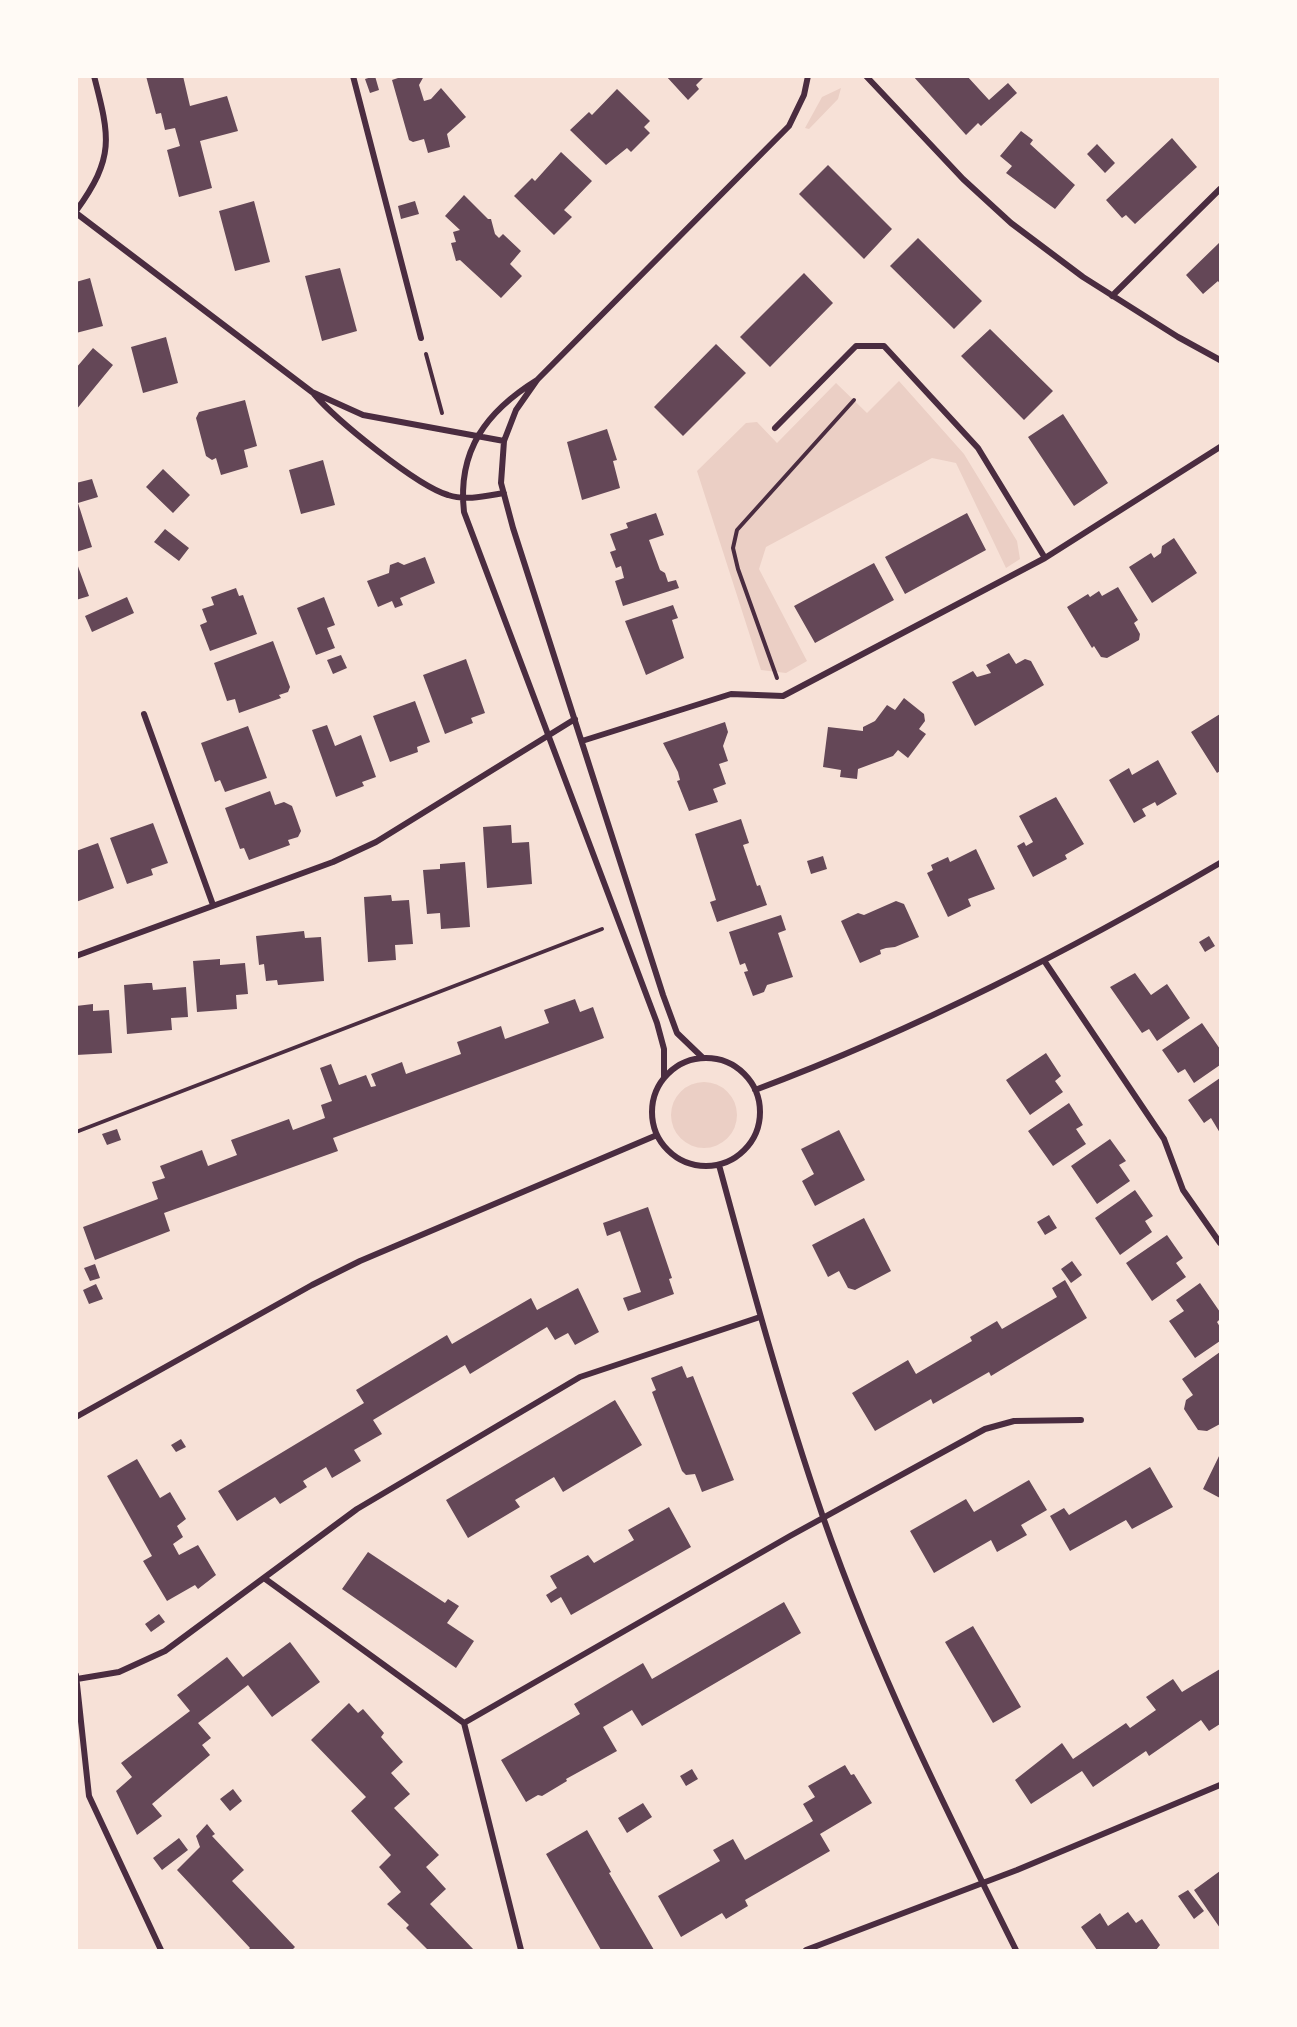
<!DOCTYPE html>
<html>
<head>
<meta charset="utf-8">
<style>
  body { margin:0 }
  #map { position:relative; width:1297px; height:2027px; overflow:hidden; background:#f7e1d7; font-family:"Fira Sans",sans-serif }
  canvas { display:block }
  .frame { position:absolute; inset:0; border:78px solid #fffaf5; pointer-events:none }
</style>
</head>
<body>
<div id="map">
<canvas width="1297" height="2027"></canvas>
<div class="frame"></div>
</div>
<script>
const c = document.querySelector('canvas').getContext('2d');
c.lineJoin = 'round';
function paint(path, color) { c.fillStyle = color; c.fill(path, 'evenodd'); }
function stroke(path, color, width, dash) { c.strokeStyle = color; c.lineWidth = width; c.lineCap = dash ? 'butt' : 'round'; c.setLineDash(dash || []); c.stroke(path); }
paint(new Path2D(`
  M841,88L838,99L809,129L805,128L822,97Z
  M899,381L964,454L1017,541L1020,559L1006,568L956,463L932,458L766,547L759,569L807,661L786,673L761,670L697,471L746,423L757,422L777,443L836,383L867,413Z
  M671 1115a33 33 0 1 1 66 0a33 33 0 1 1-66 0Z`), '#ebcfc5');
paint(new Path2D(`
  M146,76H183L190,106L227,96L238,131L200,141L212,188L179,197L167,150L180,146L175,128L165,130L161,113L156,114Z
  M375,76L379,90L370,93L365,79Z
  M404,76H424L419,85L424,101L431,99L441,88L466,117L447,134L450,147L428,153L424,139L413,142L409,140L392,80Z
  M666,76H705L696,85L699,89L688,100Z
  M913,76H967L989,100L1008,83L1017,93L981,126L978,123L966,135Z
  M617,89L650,121L644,127L650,133L631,152L627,148L606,165L570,130L589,112L592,115Z
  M1021,131L1033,140L1030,144L1075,185L1055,209L1006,173L1012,166L1000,156Z
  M1172,138L1197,167L1135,224L1126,215L1122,218L1106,200Z
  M1097,144L1115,163L1105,173L1087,154Z
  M561,152L592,181L564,210L572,217L554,235L514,196L532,178L535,181Z
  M828,165L892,229L864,259L799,194Z
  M464,195L488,219H491L495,234L499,238L503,234L521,251L510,264L522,276L501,298L460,260L456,261L451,243L456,242L453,232L460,230L445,216Z
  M254,201L270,262L235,271L219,211Z
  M415,201L419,214L401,219L398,206Z
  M918,238L982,301L954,329L890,266Z
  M1220,242V284L1218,281L1203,294L1186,275Z
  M340,268L357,331L322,341L305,276Z
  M804,273L833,303L770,367L740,337Z
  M90,278L103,326L76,333V282Z
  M990,329L1053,391L1024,420L961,356Z
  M166,337L178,383L143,393L131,347Z
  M716,344L746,373L683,436L654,407Z
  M93,348L113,365L76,410V368Z
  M245,400L257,446L244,450L248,467L221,475L216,458L212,460L206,456L196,418L199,412Z
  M1063,414L1108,483L1074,506L1028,437Z
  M607,429L617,460L613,461L620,488L582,500L567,442Z
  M323,460L335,505L301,514L289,470Z
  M163,469L190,495L173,513L146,487Z
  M92,479L98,497L78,503L92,547L76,552V483Z
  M656,513L664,535L649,540L660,570L665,573L668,582L676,580L679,588L623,606L615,581L624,578L621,566L616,568L610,552L616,550L610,534L628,528L626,523Z
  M967,513L986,550L905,594L885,557Z
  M165,529L189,548L179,561L154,542Z
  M1174,538L1197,573L1152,603L1129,567L1151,553L1154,558L1161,553L1162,546Z
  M425,557L435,583L400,598L403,605L395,608L392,601L378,607L367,581L389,573L390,565L398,562L404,565Z
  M76,561L89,596L76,600Z
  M874,563L894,600L815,643L794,606Z
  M1118,587L1138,620L1134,623L1140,634L1139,640L1107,658L1101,657L1094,646L1092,648L1067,607L1088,594L1090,597L1099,591L1102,596Z
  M236,588L239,596L243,595L257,634L210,651L200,625L207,622L202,609L214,605L211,597Z
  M127,597L134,613L92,632L85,616Z
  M324,597L335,625L327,628L335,648L316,655L297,608Z
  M673,605L678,618L672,620L684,658L646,675L625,621Z
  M273,641L290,687L288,692L279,695L281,698L239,713L235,699L227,701L214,663Z
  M1009,653L1016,664L1025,659L1031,661L1044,685L975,726L952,682L973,671L977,677L991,673L986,665Z
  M341,655L347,668L333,674L327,660Z
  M466,659L485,713L471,718L473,723L445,734L423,675Z
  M904,698L924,714L925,721L919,729L926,734L908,758L898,750L893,756L858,769L857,779L840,777L841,770L823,767L828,727L863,731V727L875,721L887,705L895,710Z
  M415,701L430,742L417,747L418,752L390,762L373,716Z
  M1220,714V771L1217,773L1191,732Z
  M725,722L728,732L723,746L728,761L719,764L726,784L713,789L718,802L689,811L677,781L680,780L678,772L663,743Z
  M327,725L335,746L361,735L376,777L362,782L364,786L336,797L312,730Z
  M248,726L267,778L225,792L220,780L215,782L201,743Z
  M1158,760L1177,794L1157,806L1155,802L1142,809L1146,816L1134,823L1109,780L1129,768L1132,775Z
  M270,791L275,805L284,802L292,806L301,831L298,837L288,840L290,845L249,860L244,848L240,849L225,808Z
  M1056,797L1084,844L1065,855L1067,859L1033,877L1017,846L1024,842L1026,846L1033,842L1019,816Z
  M741,819L749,843L743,845L757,886L760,885L767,905L717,922L710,902L716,900L695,834Z
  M153,823L168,863L151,869L153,875L127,884L110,838Z
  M511,825L512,843L529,842L532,884L487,888L483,827Z
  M98,843L114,888L76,902V851Z
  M976,849L995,889L968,899L971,906L948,917L927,873L933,870L931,865L948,857L950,862Z
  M823,856L827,869L811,874L807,861Z
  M465,862L470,927L441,929L440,913L427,914L423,870L440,869V864Z
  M391,895L392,901L409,900L413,944L395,945L396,960L368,962L364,897Z
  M896,901L904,904L919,937L895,947L886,948L880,950L881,954L860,963L841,921L858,913L864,915Z
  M781,915L786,930L778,933L793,977L767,985L764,992L753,996L744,972L748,971L745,963L740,965L729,932Z
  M304,931L305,938L321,937L324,981L278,985L277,980L266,981L264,964L259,965L256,936Z
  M1209,936L1215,946L1205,952L1199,942Z
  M220,959V965L245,963L248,994L236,995L237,1009L197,1012L193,961Z
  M1135,973L1151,995L1167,984L1190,1018L1157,1041L1149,1029L1142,1033L1110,987Z
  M147,983H152L153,990L186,987L188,1017L171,1018L172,1030L127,1034L124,985Z
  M575,999L580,1012L593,1007L604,1038L333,1138L338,1151L164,1213L170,1231L95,1260L83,1227L158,1199L152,1182L165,1178L160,1166L202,1150L208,1166L237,1155L231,1140L289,1119L293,1130L325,1118L321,1105L332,1101L320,1068L331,1064L339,1085L366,1075L371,1087L376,1086L371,1074L402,1062L406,1074L461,1054L457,1042L501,1026L505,1039L549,1023L544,1010Z
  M93,1004V1011L109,1010L112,1053L76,1055V1006Z
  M1202,1023L1220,1049V1065L1194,1083L1185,1069L1178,1073L1162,1050Z
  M1046,1053L1061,1076L1055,1081L1063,1092L1030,1115L1006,1080Z
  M1220,1078V1133L1211,1118L1204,1123L1188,1100Z
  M1069,1103L1083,1125L1076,1129L1086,1144L1053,1166L1028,1131Z
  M117,1129L121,1140L107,1145L102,1134Z
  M839,1130L865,1180L815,1206L802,1181L814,1174L801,1149Z
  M1110,1139L1126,1161L1119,1165L1130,1181L1097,1204L1071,1166Z
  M1135,1190L1153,1216L1145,1221L1152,1232L1120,1255L1095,1218Z
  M648,1207L672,1278L669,1279L674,1294L628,1311L623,1298L641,1292L620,1231L607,1236L603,1223Z
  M1049,1215L1057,1228L1045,1235L1037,1222Z
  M864,1218L891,1271L855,1290L848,1288L839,1271L828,1277L812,1245Z
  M1167,1235L1183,1258L1176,1263L1186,1277L1152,1301L1126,1263Z
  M1072,1261L1082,1275L1071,1283L1061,1269Z
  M95,1264L100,1278L90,1281L84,1268Z
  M1065,1280L1087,1318L991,1376L989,1372L933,1404L931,1399L875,1431L852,1393L908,1360L916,1374L972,1341L970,1337L997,1321L1002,1329L1057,1297L1052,1288Z
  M1200,1283L1220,1312V1319L1217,1322L1220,1327V1341L1195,1358L1169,1321L1184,1311L1176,1300Z
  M96,1284L103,1299L89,1304L83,1290Z
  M578,1288L599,1332L575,1345L568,1333L555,1340L547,1327L470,1374L465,1365L373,1420L382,1434L354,1450L361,1461L332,1478L326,1467L303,1481L307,1487L280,1504L275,1497L237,1521L218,1491L364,1403L356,1390L447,1335L452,1344L531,1298L537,1310Z
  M1220,1352V1424L1207,1431L1198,1430L1184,1409L1186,1400L1193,1395L1182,1379Z
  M682,1366L687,1378L693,1376L734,1480L702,1492L695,1474L686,1475L682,1471L652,1392L656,1390L651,1378Z
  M615,1400L642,1445L563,1492L554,1477L515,1500L520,1507L468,1538L446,1500Z
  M181,1439L186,1447L176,1452L171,1445Z
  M1220,1454V1498L1203,1489Z
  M137,1459L160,1498L170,1492L186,1519L177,1526L183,1537L173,1544L179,1555L198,1545L216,1575L198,1589L195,1585L167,1601L143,1561L152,1556L107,1476Z
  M1150,1467L1173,1507L1132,1529L1126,1520L1070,1551L1050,1516L1064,1508L1069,1515Z
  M1029,1480L1047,1510L1021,1525L1027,1535L997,1552L991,1540L934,1573L910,1531L966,1499L974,1512Z
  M669,1507L691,1547L571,1615L561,1597L551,1603L546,1595L557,1588L550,1576L588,1555L594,1563L634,1540L628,1530Z
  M368,1552L445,1603L448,1599L459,1606L447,1623L474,1641L456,1668L342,1589Z
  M784,1602L801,1633L642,1726L632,1710L603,1727L617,1751L566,1779L567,1781L542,1796L538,1795L526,1802L501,1760L580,1714L574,1704L643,1663L652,1679Z
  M159,1614L165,1622L151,1632L145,1624Z
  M973,1626L1021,1707L993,1723L945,1642Z
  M290,1642L320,1682L272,1717L248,1685L198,1723L211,1738L202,1745L210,1755L152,1804L162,1816L137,1835L116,1791L132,1777L121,1763L190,1711L177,1695L227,1657L243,1677Z
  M1220,1669V1724L1209,1731L1201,1720L1149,1756L1146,1751L1093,1787L1082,1771L1031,1804L1015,1780L1062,1743L1073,1759L1126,1723L1130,1728L1156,1710L1146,1697L1173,1679L1182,1692Z
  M349,1703L358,1713L363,1709L384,1733L381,1737L403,1762L391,1773L410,1794L394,1808L439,1855L426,1867L446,1889L430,1904L474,1950H428L406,1928L409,1925L387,1904L401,1892L379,1867L391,1855L351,1811L366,1797L311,1740Z
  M845,1765L851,1775L854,1774L872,1803L820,1834L830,1851L745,1900L748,1906L726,1919L722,1913L681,1937L658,1896L720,1861L713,1850L733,1839L745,1860L813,1821L803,1804L815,1797L808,1786Z
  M692,1769L698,1779L686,1786L680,1776Z
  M233,1789L242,1801L230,1811L220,1799Z
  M643,1803L652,1817L627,1833L618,1818Z
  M207,1824L215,1834L212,1836L244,1870L232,1881L295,1947L292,1950H248L250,1948L177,1870L200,1847L196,1836Z
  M587,1830L611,1872L609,1873L654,1950H601L546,1854Z
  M179,1838L188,1850L162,1870L153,1858Z
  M1220,1871V1928L1194,1890Z
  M1188,1890L1204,1911L1194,1919L1178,1896Z
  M1128,1912L1136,1923L1142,1919L1160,1945L1156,1950H1097L1081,1927L1100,1913L1108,1926Z`), '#644757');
stroke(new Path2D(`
  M426,354L442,413
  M777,678L738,569L733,548L737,530L854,400
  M76,1132L602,929`), '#4a2c40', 4);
stroke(new Path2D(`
  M353,76L421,338
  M866,76L963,179L1011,223L1083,277L1178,337L1220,360
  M76,211C115,157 110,138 94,76
  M76,213L312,392L363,415L504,441L501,483L513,528L663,995L677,1033L703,1058
  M1112,296L1220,189
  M537,380C487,411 457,450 464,512L657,1023L664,1049V1078
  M314,394C336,420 417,486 448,495C466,501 486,496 504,493
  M775,428L856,346H884L978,448L1045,558
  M504,441L516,410L537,380L789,126L804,95L808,76
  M144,714L213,905
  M582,741L731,694L783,696L1045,558L1220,447
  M76,956L333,862L376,842L575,719
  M1045,962L1164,1139L1183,1190L1220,1243
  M652 1112a54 54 0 1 1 108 0a54 54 0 1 1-108 0Z
  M755,1090C918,1029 1071,950 1220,863
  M719,1165C751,1283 783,1401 823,1517C875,1667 945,1808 1016,1950
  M76,1417L312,1285L360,1261L657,1135
  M264,1578L464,1723L521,1950
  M76,1675L89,1796L161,1950
  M77,1679L119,1672L165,1651L357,1509L580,1377L760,1317
  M464,1723L790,1536L985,1429L1014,1421L1081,1420
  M806,1950L1017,1870L1220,1785`), '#4a2c40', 6);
</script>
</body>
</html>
